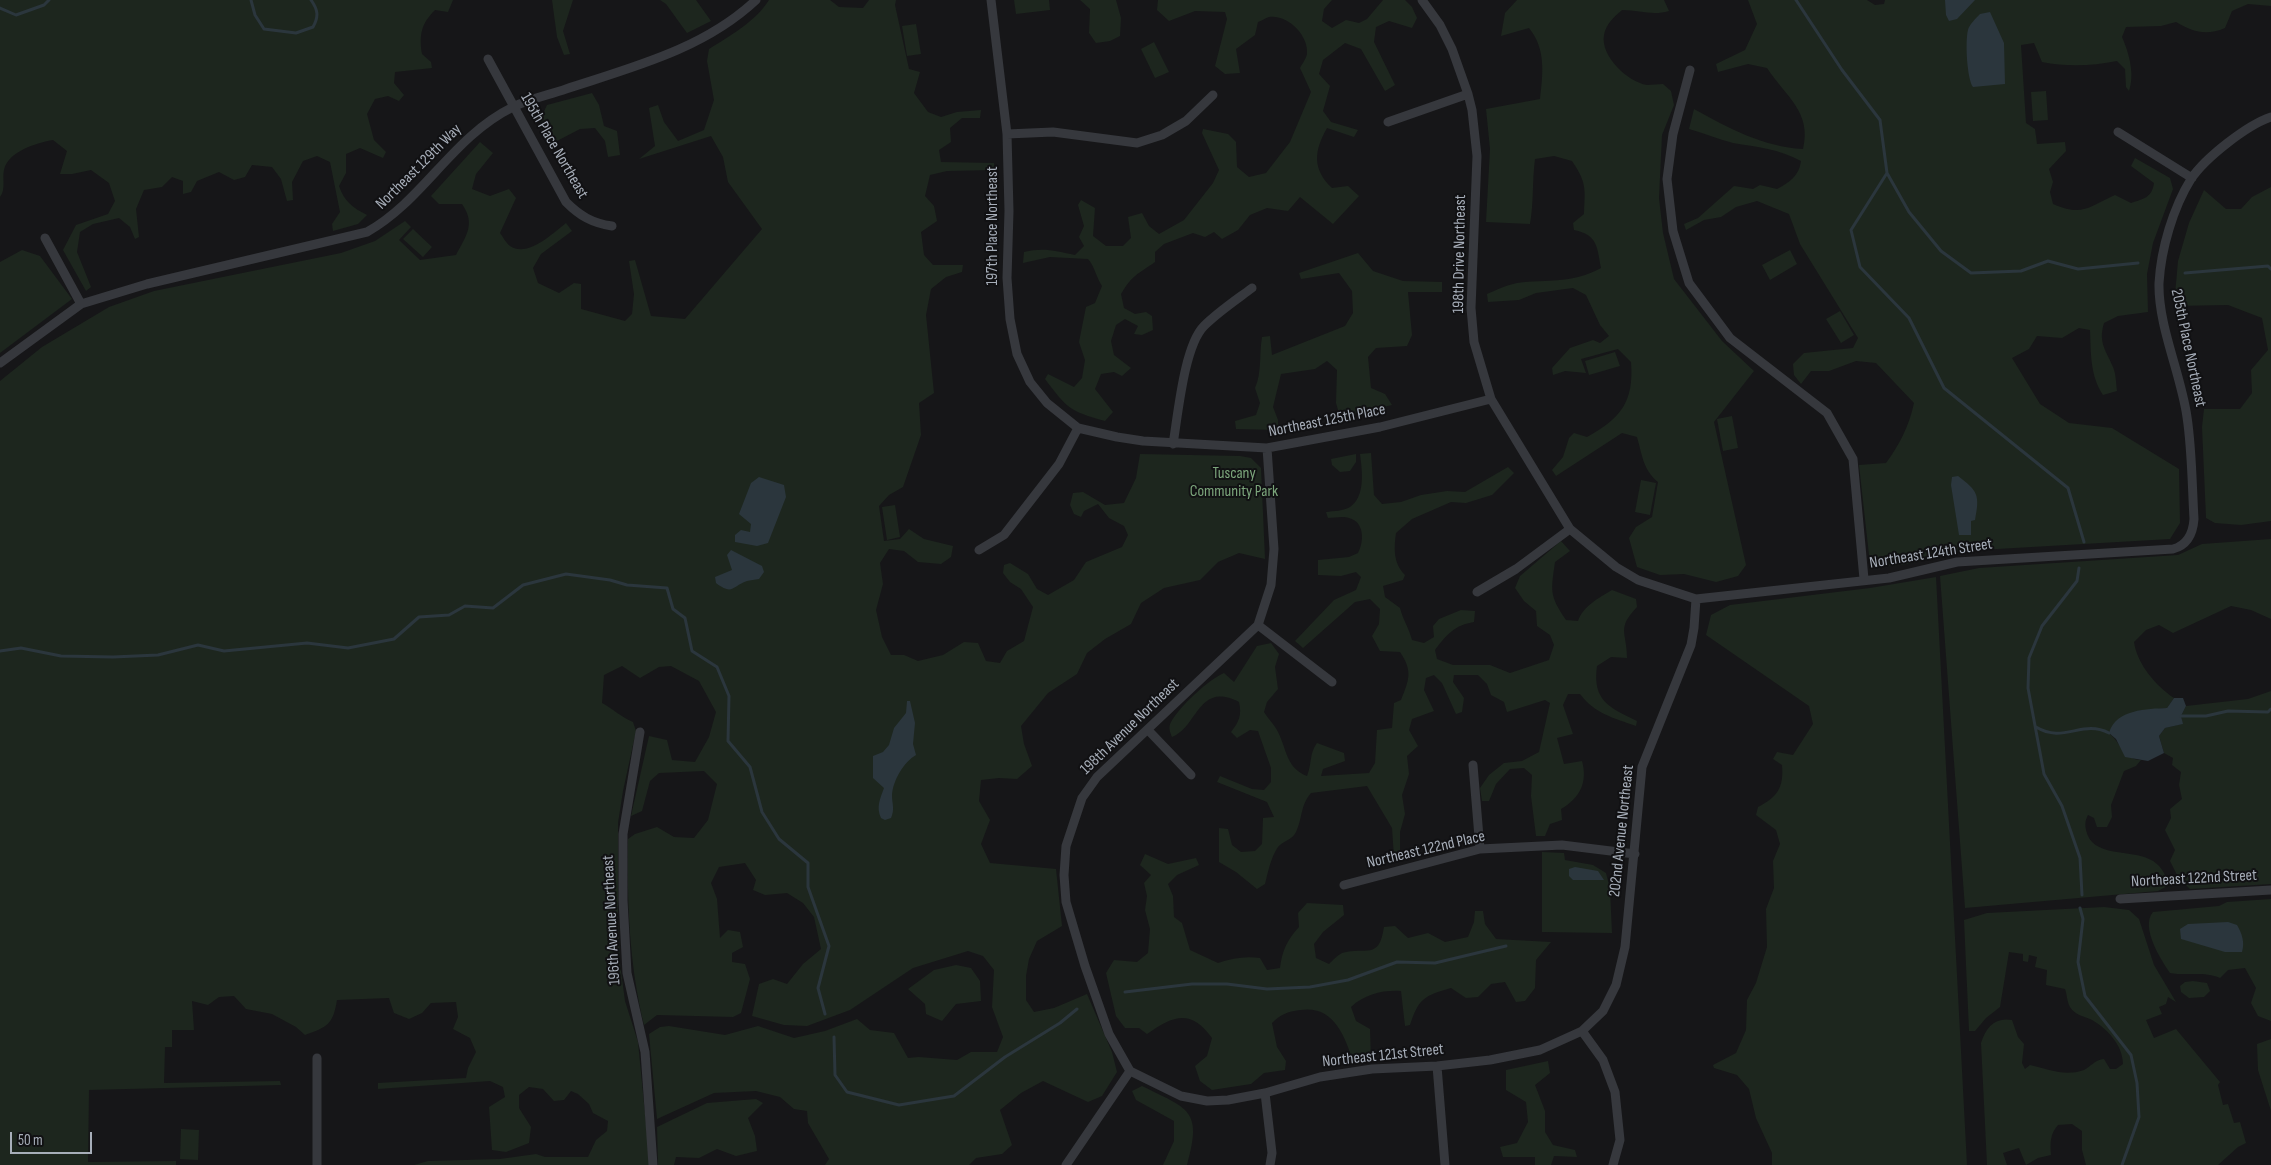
<!DOCTYPE html>
<html>
<head>
<meta charset="utf-8">
<style>
  body { margin:0 }
  #map { position:relative; width:2271px; height:1165px; overflow:hidden; background:#161618; font-family:"Sofia Sans Condensed",sans-serif }
  canvas { display:block }
  .scale { position:absolute; left:10px; top:1132px; width:82px; height:22px; box-sizing:border-box; border:2px solid #a7aeb9; border-top:0; padding-left:6px; font-size:15px; line-height:18px; white-space:nowrap; color:#a7aeb9; -webkit-text-stroke:4px #111113; paint-order:stroke }
</style>
</head>
<body>
<div id="map">
<canvas width="2271" height="1165"></canvas>
<div class="scale">50 m</div>
</div>
<script>
const c = document.querySelector('canvas').getContext('2d');
c.lineJoin = 'round';
function paint(path, color) { c.fillStyle = color; c.fill(path, 'evenodd'); }
function stroke(path, color, width, dash) { c.strokeStyle = color; c.lineWidth = width; c.lineCap = dash ? 'butt' : 'round'; c.setLineDash(dash || []); c.stroke(path); }
function label(font, color, halo, rows, align = 'center') {
  c.font = font + ' "Sofia Sans Condensed",sans-serif'; c.lineWidth = 4; c.setLineDash([]); c.textBaseline = 'middle'; c.strokeStyle = halo; c.fillStyle = color; for (const [text, x, y, turn = 0] of rows) {
    c.save(); c.translate(x, y); c.rotate((+turn || 0) * Math.PI / 180); c.textAlign = isNaN(turn) ? turn : align; if (halo) c.strokeText(text, 0, 0); c.fillText(text, 0, 0); c.restore();
  }
}
paint(new Path2D(`
  M0,0H453L448,12L435,10C421,24 419,35 422,54L431,62L432,68L395,72L394,83L404,95L399,101L388,96L375,99L367,114L374,140L386,152L383,158L360,148L346,154V173L339,186C344,201 353,208 367,215L358,224L333,231L332,224L340,212L330,162L317,156L303,161L292,182L293,200L287,201L281,179L272,167L252,165L245,177L234,180L219,172L197,181L191,192L183,194V181L172,177L162,187L144,190L136,209L139,237L135,239L130,227L119,218L93,224L80,232L77,252L91,287L86,291L63,250L76,225L108,214L115,201L109,183L91,170L72,174H60L67,151L53,140C37,143 8,151 4,170C2,179 6,189 0,197Z
  M552,0H573L563,31L570,54L564,55L557,37Z
  M660,0H696L711,21L687,33L666,4Z
  M769,0H830L839,7L863,8L869,0H896L895,5L909,69L920,72L914,93L928,112L941,117L957,112L981,110L980,118H962L950,128L951,142L939,150L941,162L994,163L995,170L947,171L930,175L925,196L934,206L937,221L921,232L924,255L933,265H963L962,272L946,277L931,289L926,315L934,393L919,403L921,435L903,487L889,495L879,506L884,541L900,539L909,529L924,539L953,546L951,557L941,564L918,562L904,551L889,549L880,563L883,584L876,610L882,637L891,655H904L918,661L943,655L964,642L978,643L986,661L1000,663L1007,651L1024,641L1033,607L1021,589L1010,582L1003,573L1004,565L1010,563L1028,574L1037,589L1048,595L1074,580L1086,562L1122,547L1128,535L1124,526L1109,518L1098,504L1084,511L1081,517L1074,514L1070,505L1073,493L1083,492L1105,505L1124,503L1136,478L1140,454L1240,456L1251,458L1261,468L1265,559L1239,553L1218,562L1200,580L1164,588L1141,603L1131,624L1105,639L1087,653L1077,674L1048,693L1021,726L1024,744L1032,766L1017,779L999,778L981,780L979,801L990,820L981,844L990,863L1056,869L1062,926L1037,941L1029,959L1026,976V1000L1034,1012L1054,1008L1087,994L1112,1052L1117,1072L1102,1096L1088,1102L1043,1081L1021,1093L1000,1110L1012,1145L1002,1154L976,1158L969,1165H825L829,1159L808,1123L807,1111L794,1109L780,1097L756,1091L714,1093L657,1119L649,1034L660,1027L669,1026L725,1035L758,1026L794,1038L825,1031L857,1019L870,1030L894,1033L908,1058L919,1057L957,1060L971,1052H997L1003,1037L992,1007L994,970L983,956L968,951L913,968L850,1010L807,1026L784,1025L752,1016L759,984L773,979L787,984L803,964L821,949L814,917L803,903L787,893L765,895L753,890L756,880L745,863L719,867L711,883L717,899L720,938L728,930L740,932L743,947L732,953V962L745,964L750,979L741,1013L733,1017L657,1015L644,1025C629,963 627,902 628,839L635,834L657,827L674,837L694,838L708,820L717,784L704,771L659,773L650,781L642,811L631,816L649,736L667,740L672,760L695,762L709,737L716,712L699,681L671,666L659,667L640,678L622,666L604,675L602,703C613,709 621,717 633,722L636,731L623,791L618,823V919L620,964L625,1001L638,1042L650,1165H414L428,1161L500,1159L536,1154L545,1157H588L596,1140L607,1131L608,1121L593,1113L589,1104L578,1094L571,1091L564,1100L554,1101L543,1089L529,1087L519,1095V1108L531,1127L529,1143L506,1152L492,1150L489,1107L505,1097L503,1087L490,1081L378,1089V1083L466,1078L468,1068L476,1052L470,1038L453,1029L458,1017L456,1002L431,1003L422,1013L409,1019L394,1013L389,998L337,1000C333,1025 327,1027 305,1035L296,1027L272,1014L246,1009L234,996L219,997L208,1005L192,1001L194,1030H172V1047H165L164,1083L280,1081L281,1085L89,1090L88,1162L176,1161V1165H0V381L42,347L109,307L154,291L341,253L375,241L405,221L411,227L399,240L420,260L456,255C466,236 476,224 462,204H439L431,196L480,142L493,153L476,174L472,189L490,196L509,189L516,198L500,233C503,237 506,243 510,246C528,258 553,233 566,223L572,231L541,254L533,268L538,283L559,293L574,283L581,284V309L625,321L632,314L634,294L629,261L635,260L651,316L685,319L762,229L728,182L723,157L711,136L639,159L655,146L649,108L658,105L664,122L678,141L704,130L714,100L707,61L709,49C730,36 756,21 769,0Z
  M1014,0H1049L1050,10L1016,14Z
  M1080,0H1116L1121,18L1120,36L1110,41L1096,43L1089,33L1090,9Z
  M1158,0H1332L1324,9L1322,21L1332,28L1346,20L1359,23L1367,19L1383,0H1405L1412,7L1417,18L1412,28L1389,21L1376,27L1374,42L1395,85L1385,91L1361,49L1345,43L1323,60L1319,74L1330,86L1323,111L1331,122L1358,130L1354,137L1327,128C1314,151 1312,169 1332,188L1348,186L1359,196L1333,224L1300,197L1288,211L1267,208L1250,215L1238,230L1222,239L1214,232L1205,237L1193,233L1164,244L1155,252V262C1138,274 1132,275 1121,294L1124,308L1135,314L1146,312L1152,316L1153,330L1142,335L1134,334L1138,326L1125,319L1116,325L1111,341L1114,355L1131,368L1122,376L1114,372L1101,374L1095,389L1113,412L1105,421C1069,411 1067,408 1045,379L1048,374L1074,387L1082,378L1085,360L1079,342L1086,307L1095,303L1102,286C1096,277 1095,267 1088,259L1050,257L1023,263L1024,252C1043,247 1057,251 1075,255L1084,246L1079,237L1084,226L1078,205L1081,200L1095,208L1093,236L1106,246H1123L1131,238L1128,217L1142,213L1149,226L1159,234L1184,220L1213,183L1219,170L1202,133L1203,129L1228,134L1236,142L1237,167L1249,177L1266,173L1290,142L1311,92L1300,68C1302,64 1306,59 1307,54C1309,36 1288,14 1269,17C1266,18 1261,21 1258,22L1255,35L1236,49L1240,73L1225,74L1215,66L1227,19L1225,12L1195,11L1169,21L1157,10Z
  M1517,0H1664L1669,11C1652,16 1640,10 1622,10C1614,17 1606,24 1604,35C1600,56 1628,82 1647,85C1652,85 1658,84 1663,84L1671,91L1674,105L1662,135L1659,198L1663,233L1674,279L1722,341L1754,371L1714,422L1746,565L1738,576L1716,582L1684,574L1660,575L1637,567L1629,538L1636,527L1652,517L1658,482C1643,470 1642,454 1637,437L1622,433L1556,476L1552,470L1563,457L1569,438L1574,433L1587,437C1621,418 1634,402 1631,362L1618,349L1581,359L1586,373L1565,371L1553,375L1552,368L1570,348L1593,340L1600,343L1609,336L1600,325L1586,295L1573,288L1536,293L1519,300L1488,302L1487,294C1496,290 1507,285 1517,283C1548,279 1572,284 1601,268C1597,247 1598,235 1574,230L1573,223L1584,214C1585,189 1587,183 1572,161L1554,156L1535,159C1532,182 1534,201 1530,224L1486,222L1490,149L1486,109L1540,99C1543,73 1546,49 1529,28L1501,36L1505,13Z
  M1748,0H1867L1875,5L1884,4L1885,0H2271V6L2248,4L2232,11L2225,28C2206,36 2193,32 2176,22L2161,26L2126,27L2122,37C2129,53 2135,74 2129,91L2126,87L2125,69L2117,61C2092,66 2067,67 2042,62L2034,43L2021,45L2026,123L2035,129L2037,144L2065,142L2066,151L2049,169L2053,182L2050,192L2053,204C2083,217 2088,207 2115,195L2131,203C2143,199 2152,198 2154,183L2131,166L2135,158L2170,178L2173,189L2153,243L2147,274L2148,312L2118,316L2104,323C2098,343 2106,350 2113,367C2116,374 2116,383 2117,391L2103,395C2090,375 2091,354 2090,330L2079,328L2062,338L2037,336L2029,349L2012,358L2040,404L2069,423L2112,428L2179,469L2180,523L2170,539L1980,550C1971,551 1961,552 1953,553C1927,558 1903,569 1876,565L1869,555L1859,465L1886,463C1900,444 1909,426 1914,403L1876,363L1856,361L1829,371H1811L1801,384L1794,375L1793,364L1804,353L1853,348L1858,338L1800,244L1789,214L1757,201L1736,207L1721,217L1704,220L1686,230L1684,224L1698,218L1734,186L1753,189L1760,185L1777,189C1790,182 1799,176 1801,161C1779,149 1757,147 1733,143C1718,139 1703,133 1689,129L1694,109C1728,128 1764,147 1803,149C1812,112 1786,97 1767,68L1748,64L1718,72L1716,64L1745,50L1757,24Z
  M916,24L921,54L907,56L902,26Z
  M1154,42L1169,72L1155,78L1141,49Z
  M2046,91L2048,120L2033,121L2031,92Z
  M592,93L599,105L604,126L617,131L620,155L608,157L605,141L595,128L580,129L555,142L543,137L540,120L547,105Z
  M2271,187V521L2241,525L2215,523L2206,518L2202,427L2204,409H2240L2252,393L2251,370L2268,350L2262,318L2228,305L2174,306L2178,261L2189,223L2204,190L2226,209H2241L2252,197Z
  M413,229L432,247L423,257L403,239Z
  M22,250L40,256L72,299L0,353V262Z
  M1790,250L1797,264L1770,280L1762,265Z
  M1358,253L1373,271L1403,281L1442,282V292H1408L1412,335L1407,346L1376,348L1368,357L1371,388L1385,394L1392,405L1340,417L1336,403L1337,370L1327,361L1315,369L1281,374L1273,407L1278,420V430L1236,429L1235,421L1256,415L1260,403L1255,388C1262,372 1259,354 1262,337L1270,336L1272,355L1345,326L1353,313L1352,291L1339,273L1301,279L1299,273Z
  M1840,311L1854,335L1841,343L1826,319Z
  M1615,352L1620,366L1589,375L1585,361Z
  M1732,416L1738,448L1723,451L1717,419Z
  M1371,453L1374,495L1382,504L1401,502L1421,495L1447,491L1465,492L1508,467L1514,473L1492,495L1466,503L1451,502L1412,519L1396,533C1394,548 1393,563 1405,575L1403,580L1383,586L1385,597L1400,608C1403,620 1409,628 1412,640L1424,643L1434,637L1433,626L1439,619L1461,610L1475,611L1474,622C1455,625 1447,634 1435,650L1437,659L1453,665H1490L1510,673L1549,660L1554,645L1550,635L1537,626L1536,611L1524,601L1515,588L1520,576L1561,541L1570,551L1555,562C1551,591 1549,595 1566,620L1578,621C1583,606 1599,598 1612,590L1636,599L1637,607C1616,629 1627,632 1627,658L1611,657L1597,666C1592,701 1610,708 1637,721L1636,726C1614,718 1595,714 1580,694H1568L1563,705L1573,734L1557,738L1564,764L1582,761C1588,782 1580,798 1561,809L1562,820L1550,824L1545,836H1536L1531,796L1532,775L1524,768L1510,769L1496,784L1489,801H1482L1480,788L1489,775L1504,763L1522,761L1539,752L1550,703L1545,700L1507,712L1504,702L1491,695L1487,684L1478,675H1454L1453,682L1464,698L1462,712L1456,714L1442,683L1434,675L1426,678L1424,690L1434,711L1412,719L1409,730L1418,746L1407,756L1409,774L1402,795L1405,814L1400,832V856L1394,857L1392,828L1367,786L1311,793C1300,806 1303,817 1296,832C1292,840 1283,841 1278,847C1271,857 1268,872 1265,884L1257,889L1236,872L1219,862V828L1228,829L1232,845L1241,852L1255,851L1262,844L1263,818L1274,817L1267,802L1217,782L1220,776L1252,789L1264,790L1271,782V768L1258,731L1250,730L1237,738L1231,732C1239,722 1242,715 1239,702C1198,681 1198,727 1172,737C1170,732 1168,727 1171,722C1180,706 1208,680 1224,673L1234,682L1257,646L1271,643L1279,654L1275,667L1278,689L1267,702L1264,712C1268,719 1275,725 1278,732C1287,750 1286,768 1307,776C1312,764 1309,754 1317,743L1344,753L1345,761L1323,769L1321,776L1369,773L1375,763L1377,730L1392,728L1394,703L1401,700C1409,680 1413,671 1400,652L1380,651L1372,636L1379,624L1380,609L1370,599L1355,602L1303,648L1295,641L1334,600L1356,590L1361,577L1356,572L1341,576L1318,575V560L1349,557L1358,553C1364,542 1365,522 1349,518C1343,516 1334,518 1328,518L1326,512C1333,511 1344,511 1350,507C1366,496 1362,470 1360,454Z
  M1356,454V462L1350,471L1340,472L1332,465L1331,459Z
  M1641,480L1656,483L1650,515L1635,512Z
  M895,505L900,537L887,540L882,507Z
  M2271,539V619L2251,610L2231,606L2173,633L2159,625L2146,630L2134,642C2137,664 2156,686 2174,698L2167,708L2139,711L2109,733C2121,743 2123,759 2141,760L2136,766L2124,771L2111,805L2112,817L2107,827H2097L2094,818L2088,815C2085,821 2085,824 2086,830C2092,858 2129,849 2149,859C2161,864 2165,874 2169,885L2158,891L1965,908L1940,576L1979,568L2178,555L2202,544Z
  M1936,577L1967,1165H1772V1153L1756,1118L1749,1089L1737,1075L1714,1068L1713,1065L1736,1053L1746,1030L1747,1000L1756,983L1767,947L1766,909L1774,888L1773,861L1780,844L1776,830L1756,815L1758,807C1777,797 1784,788 1782,765L1773,759L1777,752L1793,755L1813,724L1809,706L1706,635L1711,615L1730,605L1870,588Z
  M2271,691V884L2190,889L2178,877L2170,861L2175,850L2165,830L2171,818L2170,809L2182,799L2179,785L2181,772L2172,765L2173,758L2164,753L2159,736L2165,728L2182,724L2181,716L2186,706L2248,699Z
  M1542,852L1564,853L1565,860L1593,865L1606,873L1610,889L1612,933L1542,932Z
  M1145,854L1168,864L1196,858L1199,865L1177,875L1168,884L1173,896L1174,917L1182,923L1190,950L1218,963C1233,958 1245,956 1260,958L1267,970L1280,968C1282,951 1287,940 1299,927L1298,913L1307,903L1343,905L1344,915L1323,932L1314,944L1316,958L1329,964C1333,960 1338,955 1342,953C1366,946 1379,961 1384,927L1395,926L1408,938L1428,933L1445,942L1468,937L1474,922L1475,911H1483L1485,924L1496,939L1551,942L1536,960L1535,988L1525,1001L1516,1002L1505,982L1491,984L1478,997L1466,998L1451,988C1424,996 1419,998 1410,1025L1405,1026L1401,991C1383,990 1365,994 1351,1007L1356,1021L1370,1029L1371,1059L1353,1061C1344,1034 1333,1005 1300,1010C1287,1012 1281,1014 1272,1023L1277,1047L1286,1061L1285,1070L1264,1073L1251,1084L1212,1090L1200,1081L1195,1066L1207,1056L1212,1038C1190,1008 1173,1016 1147,1034L1139,1028H1125L1116,1016L1106,973L1114,960L1137,962L1148,953L1150,929L1145,910L1147,896L1144,883L1151,875L1140,865Z
  M2271,899V1021L2258,1016L2251,1003L2256,988L2245,968L2228,970L2220,978C2205,971 2186,976 2170,973C2161,960 2140,927 2153,912L2219,906L2227,902Z
  M2104,907L2129,910L2139,919L2154,965L2176,1002L2168,997L2166,1004L2159,1007L2162,1014L2146,1020L2154,1038L2176,1029L2220,1082L2218,1085L2223,1105L2228,1104L2234,1123L2240,1122L2246,1143L2238,1147L2218,1165H2086L2082,1150V1131L2072,1124L2058,1125C2050,1134 2050,1143 2051,1155L2038,1158L2026,1165L2019,1148L2003,1153L2007,1165H1987L1981,1043C1986,1027 1995,1017 2012,1020L2018,1037L2024,1044L2022,1063L2025,1069L2030,1065C2049,1069 2064,1077 2084,1070C2091,1066 2095,1060 2104,1059L2110,1069H2116L2123,1064C2123,1045 2106,1027 2090,1019C2083,1016 2075,1015 2070,1007C2067,1002 2067,994 2065,989L2046,985L2047,970L2035,967L2037,957L2029,955L2028,962L2023,961V954L2009,952L2000,1007L1986,1018L1975,1031H1969L1964,920L1987,913Z
  M956,965L971,968L980,981L981,1001L956,1004L942,1021L926,1014L925,1004L908,989L934,970Z
  M2193,981L2207,983L2210,991L2204,997L2189,998L2181,992L2180,986L2185,982Z
  M2271,1039V1111L2258,1070L2257,1044Z
  M1548,1061L1550,1073L1535,1085L1545,1111V1132L1553,1145L1575,1150L1577,1157L1554,1156L1551,1165H1535V1157H1503L1500,1147L1517,1143L1528,1122L1526,1102L1506,1090V1070Z
  M1142,1086C1188,1109 1203,1109 1187,1165H1163L1174,1141V1121L1136,1100L1132,1091Z
  M756,1099L763,1103L748,1118L755,1136L757,1151L736,1156L717,1149L699,1158L676,1157L674,1165H658L657,1127L707,1103Z
  M181,1129L199,1130L198,1160L180,1159Z`), '#1d261e');
paint(new Path2D(`
  M1945,0H1975L1957,19L1949,21L1946,15Z
  M1990,12L2004,43L2005,84L1973,87C1967,79 1965,41 1968,30C1969,25 1976,18 1980,14Z
  M1958,476C1978,491 1980,495 1975,520L1971,521V535H1959L1951,485L1952,477Z
  M759,477L784,485L786,497L768,543L757,546L735,542V535L741,530L750,532L751,524L739,514L751,483Z
  M731,550L762,566L764,572L759,579C755,580 750,580 747,581C732,586 733,596 716,583L715,577L732,570L727,555Z
  M2174,698H2183L2186,706L2181,716L2183,724L2165,728L2159,736L2164,753L2148,761L2125,757L2116,739L2109,733C2116,709 2147,709 2167,708Z
  M907,701H910L915,723L913,744L916,755C904,762 893,780 892,795C892,804 895,809 891,818L885,820L881,818C876,807 880,799 884,788L873,778V756L883,752L889,745L894,728L906,713Z
  M1575,867L1598,871L1604,880H1573L1569,876V869Z
  M2228,922L2237,925C2242,934 2245,942 2242,952H2225L2181,939L2180,929L2188,924Z`), '#2b363d');
stroke(new Path2D(`
  M251,0L255,15L264,29L296,33L313,27C319,16 318,10 311,0
  M1796,0L1842,70L1880,120L1887,173L1851,230L1860,267L1909,318L1944,388L2068,488L2084,542
  M0,8L16,15L44,5L49,0
  M1887,173L1909,212L1941,251L1971,273L2021,271L2048,261L2078,269L2138,263
  M2185,273L2268,266L2271,269
  M2079,568L2077,581L2042,626L2029,658L2028,688L2044,774L2062,806L2080,858L2082,895
  M0,651L21,648L61,656L113,657L158,655L198,645L224,651L307,643L348,648L394,639L419,617L449,615L465,606L493,608L523,585L566,574L610,580L627,585L667,588L673,609L685,618L692,651L717,667L729,696L728,741L750,767L762,812L779,839L808,863V887L829,946L818,988L825,1014
  M2181,716H2206L2228,711L2268,712L2271,709
  M2036,727C2064,744 2082,719 2109,733
  M2080,908L2083,919L2078,962L2085,996L2131,1055L2137,1083L2139,1117L2122,1165
  M1125,992L1192,984H1227L1267,989L1310,987L1348,980L1397,962L1435,963L1506,946
  M834,1037L835,1075L847,1092L899,1105L954,1096L1005,1057L1060,1023L1077,1009`), '#2b363d', 3);
stroke(new Path2D(`
  M991,0L1007,134L1009,211L1007,278L1010,319L1017,354L1030,382L1047,403L1078,428L1117,437L1143,441L1267,448L1380,427L1491,399
  M1422,0L1440,25L1452,49L1468,94L1472,110L1477,156L1471,308L1474,342L1491,399L1570,529L1616,567L1638,580L1696,599L1889,578L1957,562L2173,549C2188,545 2193,533 2194,519C2192,485 2192,450 2187,417C2181,374 2158,326 2159,283C2161,249 2173,208 2191,179C2205,158 2247,125 2271,117
  M488,59L566,202C580,216 592,223 612,226
  M1690,70L1673,134L1667,179L1673,231L1689,283L1730,338L1827,413L1853,459L1864,579
  M1388,122L1468,94
  M2118,132L2192,178
  M1007,134L1053,132L1137,143L1162,135L1186,121L1213,95
  M45,238L81,304
  M0,363L81,304L147,284L367,232C424,200 452,137 513,107C529,99 549,95 566,89C633,67 704,49 756,0
  M1173,444C1178,415 1184,346 1204,326C1218,312 1236,300 1252,288
  M979,550L1004,535L1059,464L1078,428
  M1477,592L1516,569L1570,529
  M1258,625L1332,682
  M1148,730L1191,775
  M640,732L623,834V900L627,973L645,1052L653,1165
  M1473,765L1480,849
  M1344,885L1480,849L1562,845L1635,854
  M2120,899L2271,890
  M1582,1031L1603,1060L1615,1092L1620,1140L1613,1165
  M317,1058V1165
  M1437,1066L1445,1165
  M1130,1071L1181,1096L1207,1101L1228,1100L1265,1093L1320,1077L1372,1069L1437,1066L1490,1060L1540,1050L1582,1031L1603,1011L1616,985L1625,947L1642,767L1691,645L1694,628L1696,599
  M1130,1071L1109,1034L1085,966L1066,902L1064,875L1066,846L1082,798L1097,777L1258,625L1271,585L1274,549L1267,448
  M1265,1093L1272,1153L1270,1165
  M1066,1165L1130,1071`), '#36383d', 9);
label('16px', '#a7aeb9', '#111113', [
  ["195th Place Northeast",554,146,60],
  ["Northeast 129th Way",419,167,-45],
  ["197th Place Northeast",993,226,-90],
  ["198th Drive Northeast",1460,254,-89],
  ["205th Place Northeast",2188,348,78],
  ["Northeast 125th Place",1327,421,-11],
  ["Northeast 124th Street",1931,554,-9],
  ["198th Avenue Northeast",1130,727,-44],
  ["202nd Avenue Northeast",1622,831,-84],
  ["Northeast 122nd Place",1426,850,-13],
  ["Northeast 122nd Street",2194,879,-3],
  ["196th Avenue Northeast",612,920,-93],
  ["Northeast 121st Street",1383,1056,-6]
]);
label('16px', '#7ca67c', '#111113', [
  ["Tuscany",1234,474],
  ["Community Park",1234,492]
]);
</script>
</body>
</html>
